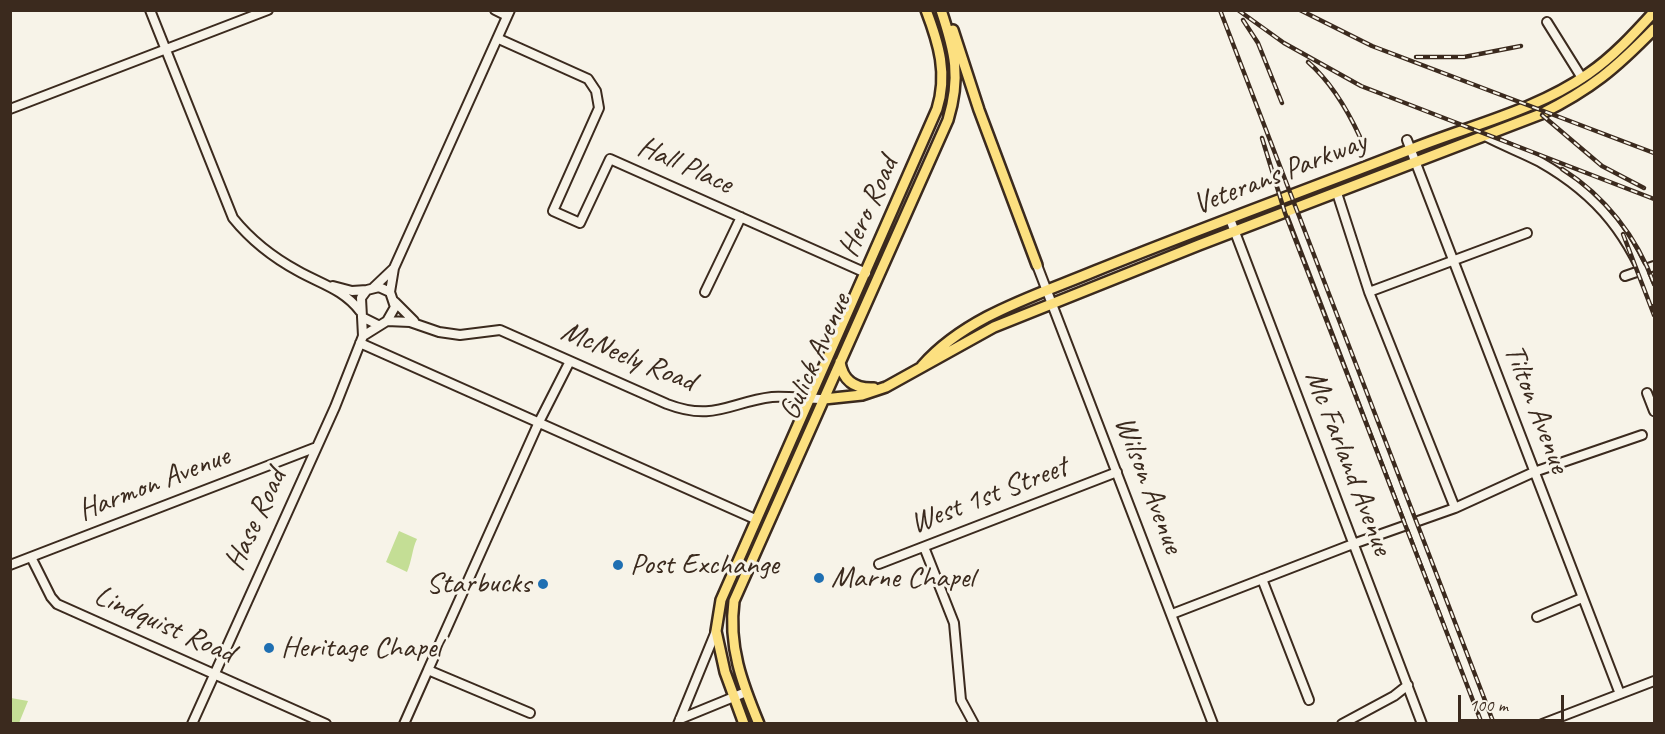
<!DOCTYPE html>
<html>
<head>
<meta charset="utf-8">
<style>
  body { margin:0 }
  #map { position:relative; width:1665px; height:734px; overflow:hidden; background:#f7f3e8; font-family:Caveat,sans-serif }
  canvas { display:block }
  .frame { position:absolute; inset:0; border:12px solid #3b2a1e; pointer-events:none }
  .scale { position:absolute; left:1458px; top:695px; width:106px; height:27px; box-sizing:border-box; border:3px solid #3b2a1e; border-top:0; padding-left:8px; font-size:18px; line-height:21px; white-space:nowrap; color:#3b2a1e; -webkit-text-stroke:4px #f7f3e8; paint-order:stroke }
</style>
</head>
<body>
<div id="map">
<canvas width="1665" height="734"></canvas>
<div class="frame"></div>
<div class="scale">100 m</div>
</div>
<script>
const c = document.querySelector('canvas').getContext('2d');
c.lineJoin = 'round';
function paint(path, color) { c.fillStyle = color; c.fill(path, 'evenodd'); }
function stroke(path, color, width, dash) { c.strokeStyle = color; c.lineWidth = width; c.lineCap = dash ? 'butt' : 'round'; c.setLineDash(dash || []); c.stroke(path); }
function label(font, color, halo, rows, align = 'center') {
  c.font = font + ' Caveat,sans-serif'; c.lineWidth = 6; c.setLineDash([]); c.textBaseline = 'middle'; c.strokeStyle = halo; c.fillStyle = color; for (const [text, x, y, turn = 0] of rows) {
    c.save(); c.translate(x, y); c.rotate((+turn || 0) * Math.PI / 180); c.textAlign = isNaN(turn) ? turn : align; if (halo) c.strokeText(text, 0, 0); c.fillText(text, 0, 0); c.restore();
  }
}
paint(new Path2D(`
  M399,531L417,539C412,549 412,561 407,572L386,562Z
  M11,698L28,701L19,723H11Z`), '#c4de95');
const minor = new Path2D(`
  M150,10L233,218C250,239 274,258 298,271C321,284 343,289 360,311
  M495,10L507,16
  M1547,22L1582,78
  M499,39L588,79L596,91L599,108L553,211L580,223L610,159L866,273
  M10,109L268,10
  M1487,137C1504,146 1523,153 1540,162C1600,196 1630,237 1654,300
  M1407,140L1620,694
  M1337,193L1369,292L1455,508
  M1292,211L1488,724
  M1230,219L1422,724
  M1037,265L1213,724
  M1625,276L1654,266
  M333,286L352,291L367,290
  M373,288L393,269
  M390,292L394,268L510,10
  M705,292L741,217
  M1369,292L1527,233
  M395,302L414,321
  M387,321L410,322L439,332L460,335L500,330L667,404C714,422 730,402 772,397C789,396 807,399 824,399
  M363,336L387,321L395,307L390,292L379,287L367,290L361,298L362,317L378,325
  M360,343L755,519
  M1647,393L1654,411
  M924,547L954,623L961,700L974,724
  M31,557L51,597L57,604L326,724
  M879,564L1117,472
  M10,565L314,448
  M1262,579L1309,700
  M1172,614L1353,544L1455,508L1534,472L1642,435
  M1537,617L1582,598
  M428,670L539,422L570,361
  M680,719L746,692
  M192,724L335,407L363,336L362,317
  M404,724L428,670L530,713
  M678,724L716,631
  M1342,724L1394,696L1408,685
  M1542,724L1654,681`);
const major = new Path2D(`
  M953,30L979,110L1037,265
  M840,362C843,381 855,389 874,388
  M922,366C966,316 1035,296 1095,271C1199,229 1304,191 1409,150C1468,126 1535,111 1588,74C1613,57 1634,34 1654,12
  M824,399L862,395L886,387L994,327L1199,245L1541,114C1591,89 1615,69 1654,29
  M744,724L725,672L716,631L721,600L937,109C948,74 939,44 926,10
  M759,724C742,683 728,646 734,601L948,120C961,77 955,52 941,10`);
stroke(minor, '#3b2a1e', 12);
stroke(major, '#3b2a1e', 14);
stroke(minor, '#f7f3e8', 8);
stroke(major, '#fce080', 9);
const rail = new Path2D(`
  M1220,10L1494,724
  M1238,10L1284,43L1361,86L1654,199
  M1300,10L1372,46L1654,153
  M1243,20L1258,43L1282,103
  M1416,57H1464L1521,46
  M1308,62C1331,82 1347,109 1360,137
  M1542,115L1602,166L1644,188
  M1262,138L1285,213L1482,724
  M1562,169C1605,196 1637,237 1654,284
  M1623,234L1654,315`);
stroke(rail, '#3b2a1e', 4.5);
stroke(rail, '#f7f3e8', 2, [7]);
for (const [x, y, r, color] of [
  [618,565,6,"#1f6fb2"],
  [819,578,6,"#1f6fb2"],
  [543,584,6,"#1f6fb2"],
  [269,648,6,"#1f6fb2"]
]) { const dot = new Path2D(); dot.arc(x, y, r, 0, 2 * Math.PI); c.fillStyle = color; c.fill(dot); stroke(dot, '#f7f3e8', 2); }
label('30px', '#3b2a1e', '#f7f3e8', [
  ["Hall Place",685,166,24],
  ["Veterans Parkway",1280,174,-21],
  ["Hero Road",869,207,-66],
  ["McNeely Road",628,357,22],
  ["Gulick Avenue",816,357,-66],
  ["Tilton Avenue",1536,409,69],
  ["Mc Farland Avenue",1348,463,69],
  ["Harmon Avenue",154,484,-21],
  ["Wilson Avenue",1148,485,69],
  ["West 1st Street",989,496,-21],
  ["Hase Road",256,520,-65],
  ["Lindquist Road",164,625,24]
]);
label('30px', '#3b2a1e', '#f7f3e8', [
  ["Post Exchange",630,565],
  ["Marne Chapel",831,578],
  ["Starbucks",531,584,"right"],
  ["Heritage Chapel",281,648]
], 'left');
</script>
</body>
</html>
